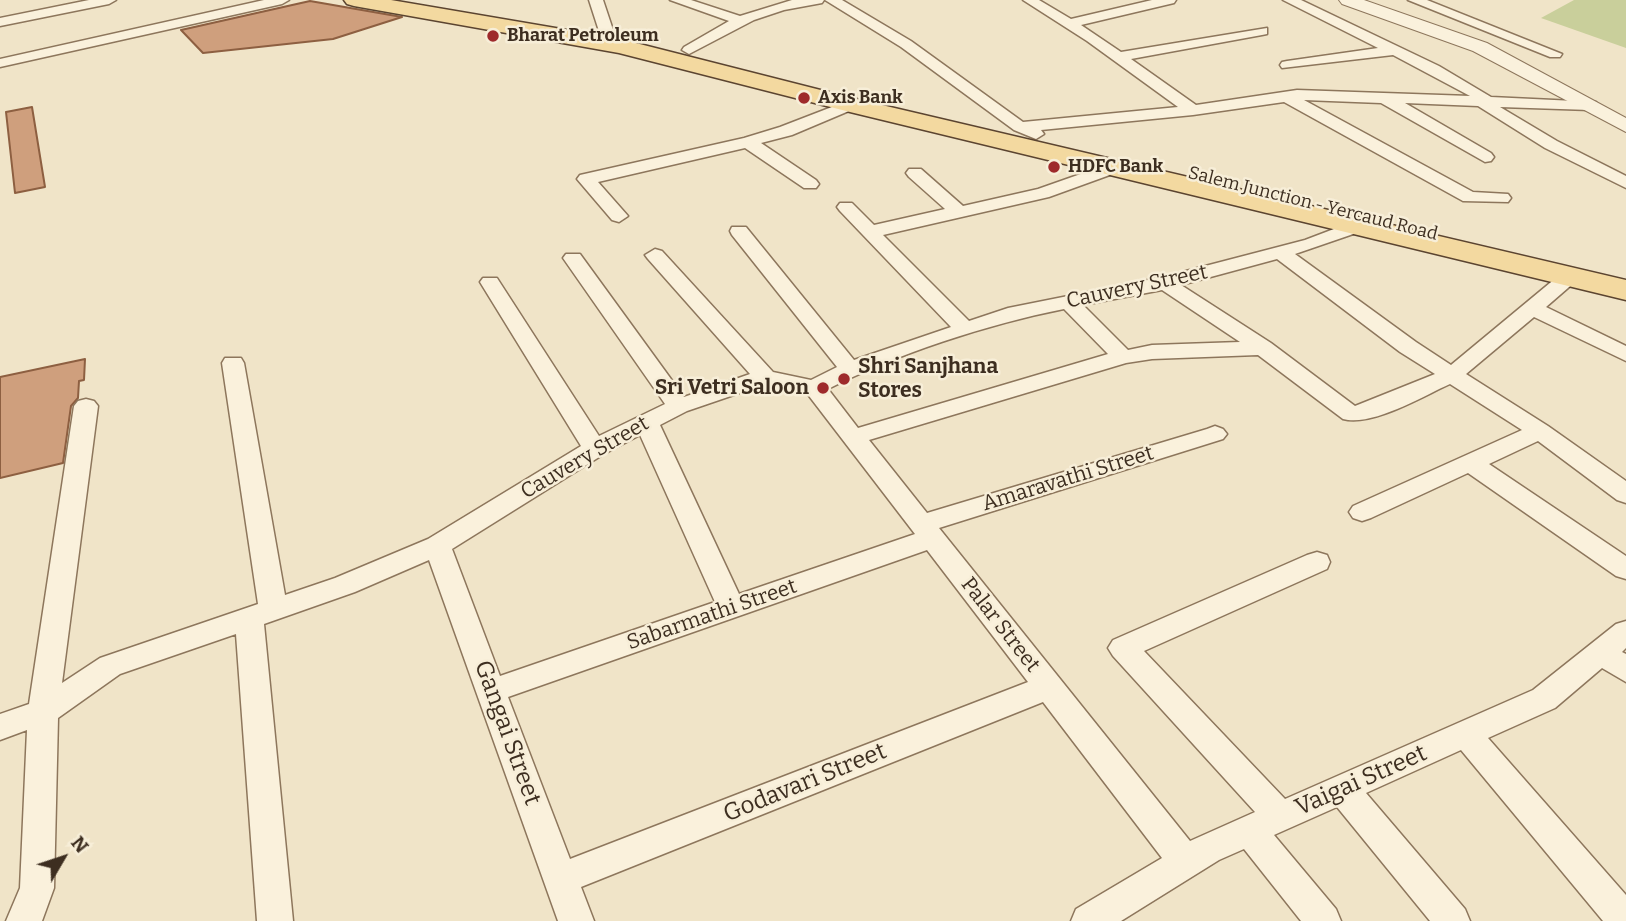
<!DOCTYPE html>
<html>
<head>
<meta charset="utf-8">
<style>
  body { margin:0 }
  #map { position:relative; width:1626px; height:921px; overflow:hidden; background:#f0e4c8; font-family:Bitter,serif }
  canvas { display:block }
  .north { position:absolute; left:28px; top:823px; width:70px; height:70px; -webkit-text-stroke:5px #f7eed8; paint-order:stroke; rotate:51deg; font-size:19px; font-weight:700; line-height:28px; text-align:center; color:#3d2e20 }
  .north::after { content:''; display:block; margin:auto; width:24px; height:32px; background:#3d2e20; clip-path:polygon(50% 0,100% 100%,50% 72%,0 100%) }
</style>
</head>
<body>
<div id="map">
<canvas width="1626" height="921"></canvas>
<div class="north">N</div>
</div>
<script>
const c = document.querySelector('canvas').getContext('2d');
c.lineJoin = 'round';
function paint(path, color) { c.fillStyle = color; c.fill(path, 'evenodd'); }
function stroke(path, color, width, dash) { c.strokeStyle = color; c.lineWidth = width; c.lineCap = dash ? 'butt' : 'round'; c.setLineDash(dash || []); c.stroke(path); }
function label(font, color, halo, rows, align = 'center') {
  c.font = font + ' Bitter,serif'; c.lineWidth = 5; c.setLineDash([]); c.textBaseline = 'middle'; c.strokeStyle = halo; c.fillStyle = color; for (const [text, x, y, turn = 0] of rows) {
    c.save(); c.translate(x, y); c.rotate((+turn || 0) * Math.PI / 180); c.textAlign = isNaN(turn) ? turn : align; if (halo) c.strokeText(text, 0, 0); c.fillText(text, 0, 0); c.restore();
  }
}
paint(new Path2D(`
  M1574,0H1626V48L1541,18Z`), '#c9cf9b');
const building = new Path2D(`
  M310,1L402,17L333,39L203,53L181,30Z
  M32,107L45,187L15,193L6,112Z
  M85,359L84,380L79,381L78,398L71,406L63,463L0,478V377Z`);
paint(building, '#cf9f7d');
stroke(building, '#8d5f41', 2);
const minor = new Path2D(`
  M89,0H116L109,4L0,26V18Z
  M264,0H289L282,4L0,67V59Z
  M589,0H603L614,33L593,44L586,40L599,31Z
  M670,0H691L740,16L792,0H824L822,3L784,10L754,20L689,54L682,50L684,47L729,21Z
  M825,0H842L911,41L1023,122L1178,107L1087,41L1023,0H1039L1071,19L1152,0H1176L1174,3L1081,25L1121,52L1267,28V34L1262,35L1131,59L1196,105L1297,90L1470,96L1393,55L1282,68L1280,65L1282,62L1287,61L1378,48L1283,0H1301L1439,66L1491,97L1596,102L1598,105L1590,110L1500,107L1557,141L1626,176V188L1545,148L1478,106L1405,103L1491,153L1494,157L1491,161L1485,162L1381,103L1304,100L1473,192L1508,194L1511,198L1508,202L1463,201L1284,102L1193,115L1041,130L1044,134L1036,139L1014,130L901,47Z
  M1408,0H1427L1562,54L1560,57H1550Z
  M850,100L856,102L858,105L856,108L792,135L761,143L816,180L819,184L816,188H804L745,148L598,182L628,216L619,222L612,220L577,179L580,175L744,138L780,127Z
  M1112,163L1118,164L1121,168L1118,172L1049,197L883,235L969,321L1008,308L1163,277L1305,240L1355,221L1364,227L1362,231L1295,254L1416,342L1451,365L1562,273H1576L1579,277L1576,281L1546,307L1626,346V361L1534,317L1466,374L1548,426L1626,481V503L1617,500L1538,441L1489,464L1626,556V579L1616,576L1468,473L1371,518L1362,521L1353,518L1349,512L1353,506L1522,430L1450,384C1423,396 1372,427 1343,419L1258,355L1152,359L1126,363L869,440L927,513L1207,429L1215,426L1223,429L1227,434L1223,439L939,528L1190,841L1255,812L1113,656L1108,648L1113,640L1307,555L1317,552L1327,555L1330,562L1327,569L1144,651L1285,799L1533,690L1616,624L1626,621V648L1622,652L1626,654V682L1602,668L1555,708L1488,738L1626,895V921H1603L1461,750L1366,793L1465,909L1470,921H1430L1337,807L1274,835L1336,909L1341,921H1301L1244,849L1219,860L1121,921H1071L1076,909L1162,858L1043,702L581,887L594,921H558L429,560L355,592L264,624L293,921H257L236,634L120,674L58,718L54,888L42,921H6L20,888L27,730L0,740V714L29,704L74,406L78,401L86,399L94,401L98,406L62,683L100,658L258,604L222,363L225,358H241L244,363L285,595L335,578L428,539L581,446L480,282L483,278H497L599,436L665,404L563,258L566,254H580L684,397L750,374L648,259L645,255L655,249L662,251L773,372L811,380L837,367L732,235L730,231L732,227H746L854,360L951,327L840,211L837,207L840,203H852L874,225L945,209L909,177L906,173L909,169H921L963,206L1038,189ZM1277,259L1400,352L1435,374L1355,406L1271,343L1181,285ZM1162,290L1240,342L1152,345L1128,350L1083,305ZM1064,309L1108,354L858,428L828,389C896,354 988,324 1064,309ZM766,384L806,392L915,534L739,594L660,425L687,411ZM640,435L715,602L500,676L452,549L604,454ZM927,550L1028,682L570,859L508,697Z`);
const tertiary = new Path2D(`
  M1339,0H1364L1487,43L1626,118V132L1473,51L1342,4Z`);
const primary = new Path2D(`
  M344,0H391L620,39L852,98L1626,280V300L850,112L619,53L354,6L347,4Z`);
stroke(minor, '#8d765c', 3);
stroke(tertiary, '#8d765c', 2);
stroke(primary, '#5b4430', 3);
paint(minor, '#faf1dc');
paint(tertiary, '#faf1dc');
paint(primary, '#f3d9a0');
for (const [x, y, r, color] of [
  [493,36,7,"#9e2a2b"],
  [804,98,7,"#9e2a2b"],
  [1054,167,7,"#9e2a2b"],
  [844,379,7,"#9e2a2b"],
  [823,388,7,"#9e2a2b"]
]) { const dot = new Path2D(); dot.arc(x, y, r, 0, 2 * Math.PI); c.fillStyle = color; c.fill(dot); stroke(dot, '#f7eed8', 2.5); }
label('bold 18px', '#3d2e20', '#f7eed8', [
  ["Bharat Petroleum",507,36],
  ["Axis Bank",818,98],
  ["HDFC Bank",1068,167]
], 'left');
label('18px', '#3d2e20', '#f7eed8', [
  ["Salem Junction - Yercaud Road",1313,204,14]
]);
label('21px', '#3d2e20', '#f7eed8', [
  ["Cauvery Street",1137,287,-12],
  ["Cauvery Street",585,458,-30],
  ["Amaravathi Street",1068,479,-17],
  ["Sabarmathi Street",712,615,-19],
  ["Palar Street",1000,625,52]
]);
label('bold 21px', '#3d2e20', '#f7eed8', [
  ["Shri Sanjhana",858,367],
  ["Stores",858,391],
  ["Sri Vetri Saloon",809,388,"right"]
], 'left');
label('24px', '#3d2e20', '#f7eed8', [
  ["Gangai Street",507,733,70],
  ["Vaigai Street",1361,781,-24],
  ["Godavari Street",805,783,-22]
]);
</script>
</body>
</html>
